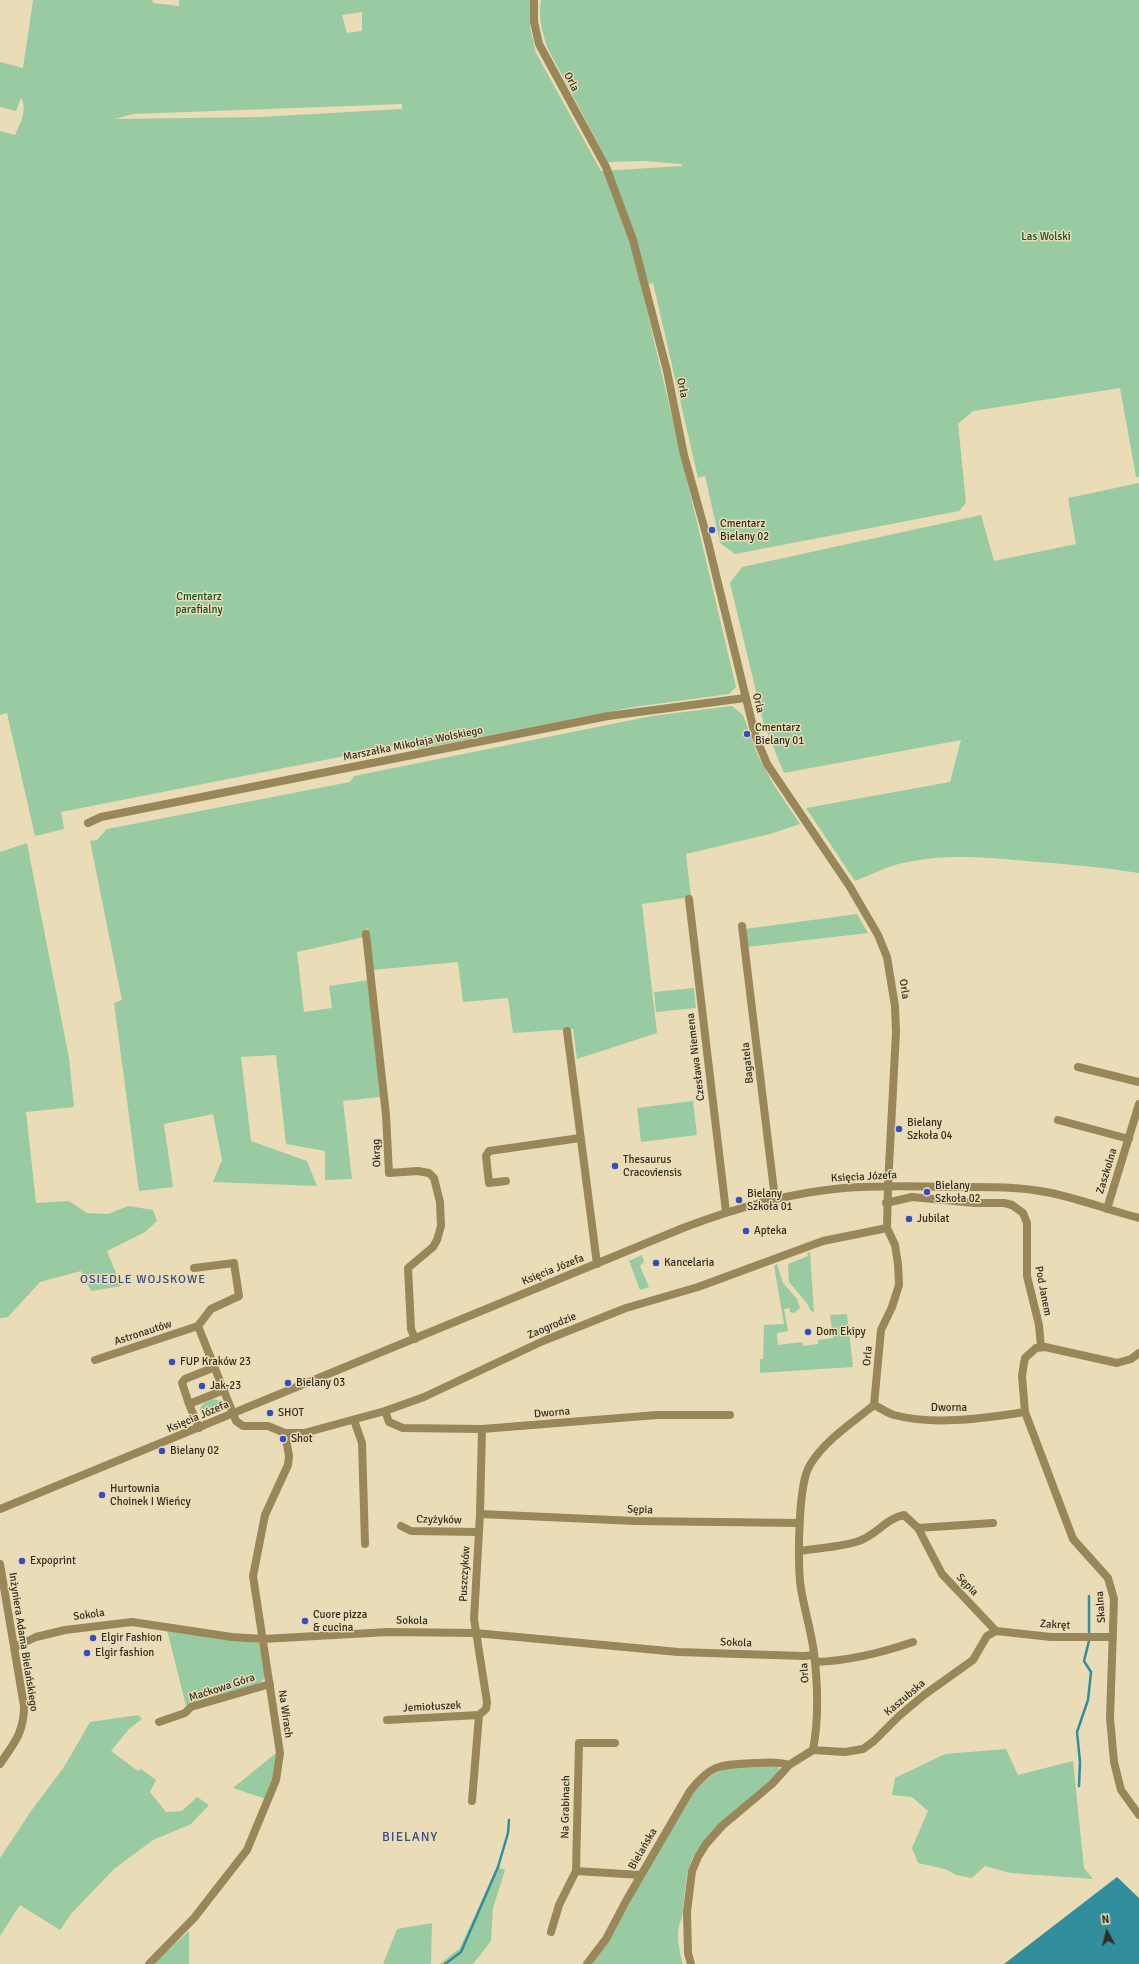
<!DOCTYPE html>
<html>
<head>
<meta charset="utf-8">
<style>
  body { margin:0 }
  #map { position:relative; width:1139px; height:1964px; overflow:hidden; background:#eadcb7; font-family:Signika,sans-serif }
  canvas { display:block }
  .north { position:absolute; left:1087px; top:1912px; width:40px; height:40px; -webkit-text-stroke:3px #eadcb7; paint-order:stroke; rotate:353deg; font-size:11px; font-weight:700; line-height:16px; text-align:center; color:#322d1e }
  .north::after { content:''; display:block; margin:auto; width:14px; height:18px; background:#322d1e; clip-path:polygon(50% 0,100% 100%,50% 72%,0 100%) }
</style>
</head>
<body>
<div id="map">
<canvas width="1139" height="1964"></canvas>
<div class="north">N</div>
</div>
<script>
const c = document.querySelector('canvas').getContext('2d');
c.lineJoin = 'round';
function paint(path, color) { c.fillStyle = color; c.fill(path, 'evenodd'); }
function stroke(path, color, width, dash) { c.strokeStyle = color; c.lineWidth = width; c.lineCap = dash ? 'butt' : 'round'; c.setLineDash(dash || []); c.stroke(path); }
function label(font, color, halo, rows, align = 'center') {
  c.font = font + ' Signika,sans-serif'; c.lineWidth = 3; c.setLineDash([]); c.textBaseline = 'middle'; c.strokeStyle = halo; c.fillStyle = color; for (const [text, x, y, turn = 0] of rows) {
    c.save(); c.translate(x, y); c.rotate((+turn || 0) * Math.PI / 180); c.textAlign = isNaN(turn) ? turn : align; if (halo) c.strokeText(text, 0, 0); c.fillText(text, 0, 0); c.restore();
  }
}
paint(new Path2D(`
  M33,0H152L153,3L179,6V0H531L530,27L536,53L601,171L682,166L681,164L644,161L608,162L547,47C542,31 538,17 541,0H1139V477H1136L1120,388L973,411L958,424L966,503L959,511L735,554L720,543L705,476L698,478L653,283L641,286L736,687L729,694L634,707L418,749L411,743L61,812L64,829L35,836L7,713L0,715V131L15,135C20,124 28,109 21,98L16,111L0,107V62L23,68ZM362,12V31L347,33L342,15ZM402,104V109L260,117L115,119L133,114Z
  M1139,483V873C1102,867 1064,864 1026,861C983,857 935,853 892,866C880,870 868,876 855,881L806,808L950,782L961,740L784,773L764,725L730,583L742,567L981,515L994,561L1076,544L1068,498Z
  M732,706L743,715L758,756L774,785L800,824L770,834L686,854L691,897L642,904L657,1033L577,1059L573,1029L513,1033L508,998L463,1002L458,962L372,970L367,927L364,937L297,952L304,1012L332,1008L329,986L369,980L380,1097L343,1101L352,1179L325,1180V1151L286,1144L276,1055L241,1057L251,1141L307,1161L317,1186L213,1182L222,1160L213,1114L164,1124L173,1187L139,1191L114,1003L122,1000L90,841L97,840L107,829L350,782L354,776L652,716Z
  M27,843L69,1058L74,1107L26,1112L36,1203L69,1201L87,1213L108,1214L128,1206L153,1210L157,1221L145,1232L107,1251L121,1286L91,1291L81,1271L40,1282L8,1317L0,1318V852Z
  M857,914L868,933L747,947L745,929Z
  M694,988L696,1008L656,1012L654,992Z
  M693,1101L697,1135L641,1142L637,1108Z
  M810,1252L814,1312L811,1311L806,1302L789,1282L788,1264L808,1256L807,1253Z
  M642,1255L644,1262L640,1266L649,1287L640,1290L629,1261Z
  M777,1264L783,1283L797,1299L800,1308L794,1313L790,1312V1308L784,1309L788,1331L777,1333L778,1345L802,1342L803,1346L818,1344V1340L833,1338L830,1315L847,1314L853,1367L760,1373V1359H763L764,1325L784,1324L774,1266Z
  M213,1399L221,1401L223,1406L222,1411L209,1417H204L200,1412C199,1404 206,1402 213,1399Z
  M167,1630L259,1643L265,1677L259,1685L186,1706Z
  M138,1715L142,1719L129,1729L111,1751L138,1771L141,1769L156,1780L150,1792L166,1812L182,1811L197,1797L209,1805L191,1824L153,1840L114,1869L71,1914L60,1930L20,1905L0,1936V1858L31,1811L64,1767L90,1722Z
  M1006,1749L1018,1775L1073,1761L1084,1868L1093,1879L1010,1873L985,1866L972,1878L956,1875L945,1869L918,1863L912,1848L928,1811L912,1797L892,1795L895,1778L945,1754Z
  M276,1753V1766L266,1799L233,1788Z
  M775,1765L778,1766L779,1770L768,1783L704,1842L692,1859L687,1874L682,1918C675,1930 679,1951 683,1964H592L692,1793C718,1763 738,1767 775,1765Z
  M497,1867L505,1870L493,1908L491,1941L473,1964H440L460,1948Z
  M432,1923L431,1964H383L397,1929Z
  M189,1931V1964H153Z`), '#98cba1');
paint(new Path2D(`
  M1117,1877L1139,1898V1964H1004Z`), '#318e9c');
stroke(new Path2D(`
  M1089,1596V1634
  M1079,1786L1080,1762L1077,1732L1088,1700L1091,1672L1084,1661L1089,1641
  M445,1964L461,1952L498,1867L508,1833L509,1820`), '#318e9c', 2.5);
stroke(new Path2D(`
  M88,823L101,817L608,716L745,698
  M689,899L726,1212
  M742,926L775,1199
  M366,934L386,1115L389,1173L418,1171L429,1173L434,1178L440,1202L441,1226L437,1240L433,1247L408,1268L411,1329L415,1339
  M567,1031L597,1264
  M1078,1067L1139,1082
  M1058,1120L1129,1139
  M506,1181L489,1183L486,1156L489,1151L580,1138
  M886,1203L912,1197L975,1203H1004L1012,1205L1023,1213L1027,1223V1276L1039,1325L1041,1347
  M1107,1209L1139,1104
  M194,1268L234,1263L239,1296L211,1309L198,1326L236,1421L243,1426H268L285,1433H304L385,1411L424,1397L543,1341L626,1308L698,1287L823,1241L887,1228
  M1139,1353L1131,1359L1117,1363L1045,1347L1036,1348L1025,1358L1024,1363L1022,1376L1025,1412L1073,1539L1108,1578L1114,1599L1110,1718L1114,1762L1121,1790L1139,1815
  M95,1360L198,1326
  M189,1404L182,1383L185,1379L215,1367
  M874,1405C881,1408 887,1413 894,1415C936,1426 983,1418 1025,1412
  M385,1411L389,1422L403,1428L482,1429L657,1415H730
  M354,1420L362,1443L365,1544
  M199,1428L189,1404L224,1390
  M480,1514L635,1521L800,1523
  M401,1526L411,1531L478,1532
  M918,1528L993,1523
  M800,1551C818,1548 842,1547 859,1541C878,1534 885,1519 904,1515L918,1528L942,1574L996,1631
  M0,1564L24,1706C24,1733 14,1743 0,1764
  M996,1631L1051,1637H1113
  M15,1647L36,1637L65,1630L132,1622L232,1637L263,1639L388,1632L475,1633L678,1652L804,1656L814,1655
  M815,1662C848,1661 881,1653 913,1642
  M479,1715L486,1709L487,1702L474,1619L480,1514L482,1429
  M387,1720L479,1715
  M159,1722L185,1713L191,1707L270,1684
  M813,1750C819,1718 818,1686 814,1653C811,1629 803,1606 800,1582C798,1558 798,1483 810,1465C825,1440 852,1423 874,1405L881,1330L892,1307L899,1285L898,1264L895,1245L887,1228L888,1186
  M813,1750L845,1752L863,1749L874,1741L899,1716L924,1695L973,1660L987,1636L996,1631
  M472,1801L479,1715
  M576,1871L641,1875
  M551,1932L559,1905L576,1871L579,1743H615
  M149,1964L194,1918L247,1850L276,1780L280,1753L253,1576L265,1515L288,1465L289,1456L285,1433
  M587,1964L606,1939L626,1901L690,1791C712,1763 721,1765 755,1763C766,1763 777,1761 789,1765
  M691,1964L688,1953L687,1912L692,1871L698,1857L706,1844L722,1826L772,1784L789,1765L813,1750`), '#99875a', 8);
stroke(new Path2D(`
  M534,0V22L539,44L606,167L633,240L667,371L684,455L706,534L755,735L767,764L850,887L878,935L887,957L895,1006L896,1032L888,1186
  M0,1509L683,1228C735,1208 788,1193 844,1188C880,1185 916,1186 953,1187C984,1187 1015,1186 1046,1192C1078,1198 1108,1210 1139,1218`), '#99875a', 8);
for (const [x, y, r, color] of [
  [712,530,4,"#354dbf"],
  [747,734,4,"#354dbf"],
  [899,1129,4,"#354dbf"],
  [615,1166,4,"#354dbf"],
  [927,1192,4,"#354dbf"],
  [739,1200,4,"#354dbf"],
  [909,1219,4,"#354dbf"],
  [746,1231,4,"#354dbf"],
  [656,1263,4,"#354dbf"],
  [808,1332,4,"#354dbf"],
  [172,1362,4,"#354dbf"],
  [288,1383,4,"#354dbf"],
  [202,1386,4,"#354dbf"],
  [270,1413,4,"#354dbf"],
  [283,1439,4,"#354dbf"],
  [162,1451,4,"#354dbf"],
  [102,1495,4,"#354dbf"],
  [22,1561,4,"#354dbf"],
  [305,1621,4,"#354dbf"],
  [93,1638,4,"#354dbf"],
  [87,1653,4,"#354dbf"]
]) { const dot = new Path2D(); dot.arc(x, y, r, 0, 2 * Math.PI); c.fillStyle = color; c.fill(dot); stroke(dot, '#eadcb7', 1.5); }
label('11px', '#322d1e', '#eadcb7', [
  ["Orla",571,82,62],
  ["Orla",682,388,78],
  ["Orla",758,703,76],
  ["Marszałka Mikołaja Wolskiego",413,744,-11],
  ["Orla",904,989,81],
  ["Czesława Niemena",696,1057,-97],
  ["Bagatela",748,1063,-96],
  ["Okrąg",377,1153,-93],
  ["Zaszkolna",1107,1171,-73],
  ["Księcia Józefa",864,1177,-3],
  ["Księcia Józefa",553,1270,-22],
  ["Pod Janem",1043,1291,79],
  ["Zaogrodzie",552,1326,-23],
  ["Astronautów",143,1333,-18],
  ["Orla",868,1356,-85],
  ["Dworna",949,1408],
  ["Dworna",552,1413,-5],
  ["Księcia Józefa",198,1417,-23],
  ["Sępia",640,1510,2],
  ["Czyżyków",439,1520,1],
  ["Puszczyków",465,1574,-87],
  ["Sępia",967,1585,46],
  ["Skalna",1101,1607,-94],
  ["Sokola",89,1615,-8],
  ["Sokola",412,1621,1],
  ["Zakręt",1055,1625,3],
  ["Inżyniera Adama Bielańskiego",23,1642,81],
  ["Sokola",736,1643,2],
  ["Orla",805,1673,-94],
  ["Maćkowa Góra",222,1688,-18],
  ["Kaszubska",905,1698,-40],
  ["Jemiołuszek",432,1707,-3],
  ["Na Wirach",285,1714,82],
  ["Na Grabinach",566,1807,-89],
  ["Bielańska",643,1849,-60]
]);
label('11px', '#114e24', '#eadcb7', [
  ["Las Wolski",1046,237],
  ["Cmentarz",199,597],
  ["parafialny",199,610]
]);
label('11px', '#322d1e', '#eadcb7', [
  ["Cmentarz",720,524],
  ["Bielany 02",720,537],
  ["Cmentarz",755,728],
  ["Bielany 01",755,741],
  ["Bielany",907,1123],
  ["Szkoła 04",907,1136],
  ["Thesaurus",623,1160],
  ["Cracoviensis",623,1173],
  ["Bielany",935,1186],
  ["Szkoła 02",935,1199],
  ["Bielany",747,1194],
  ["Szkoła 01",747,1207],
  ["Jubilat",917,1219],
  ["Apteka",754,1231],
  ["Kancelaria",664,1263],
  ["Dom Ekipy",816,1332],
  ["FUP Kraków 23",180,1362],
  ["Bielany 03",296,1383],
  ["Jak-23",210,1386],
  ["SHOT",278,1413],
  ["Shot",291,1439],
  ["Bielany 02",170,1451],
  ["Hurtownia",110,1489],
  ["Choinek I Wieńcy",110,1502],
  ["Expoprint",30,1561],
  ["Cuore pizza",313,1615],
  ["& cucina",313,1628],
  ["Elgir Fashion",101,1638],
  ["Elgir fashion",95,1653]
], 'left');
c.letterSpacing = '1px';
label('12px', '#384a85', '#eadcb7', [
  ["OSIEDLE WOJSKOWE",143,1280]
]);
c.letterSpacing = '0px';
c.letterSpacing = '1px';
label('13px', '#384a85', '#eadcb7', [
  ["BIELANY",410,1838]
]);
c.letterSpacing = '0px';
</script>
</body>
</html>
